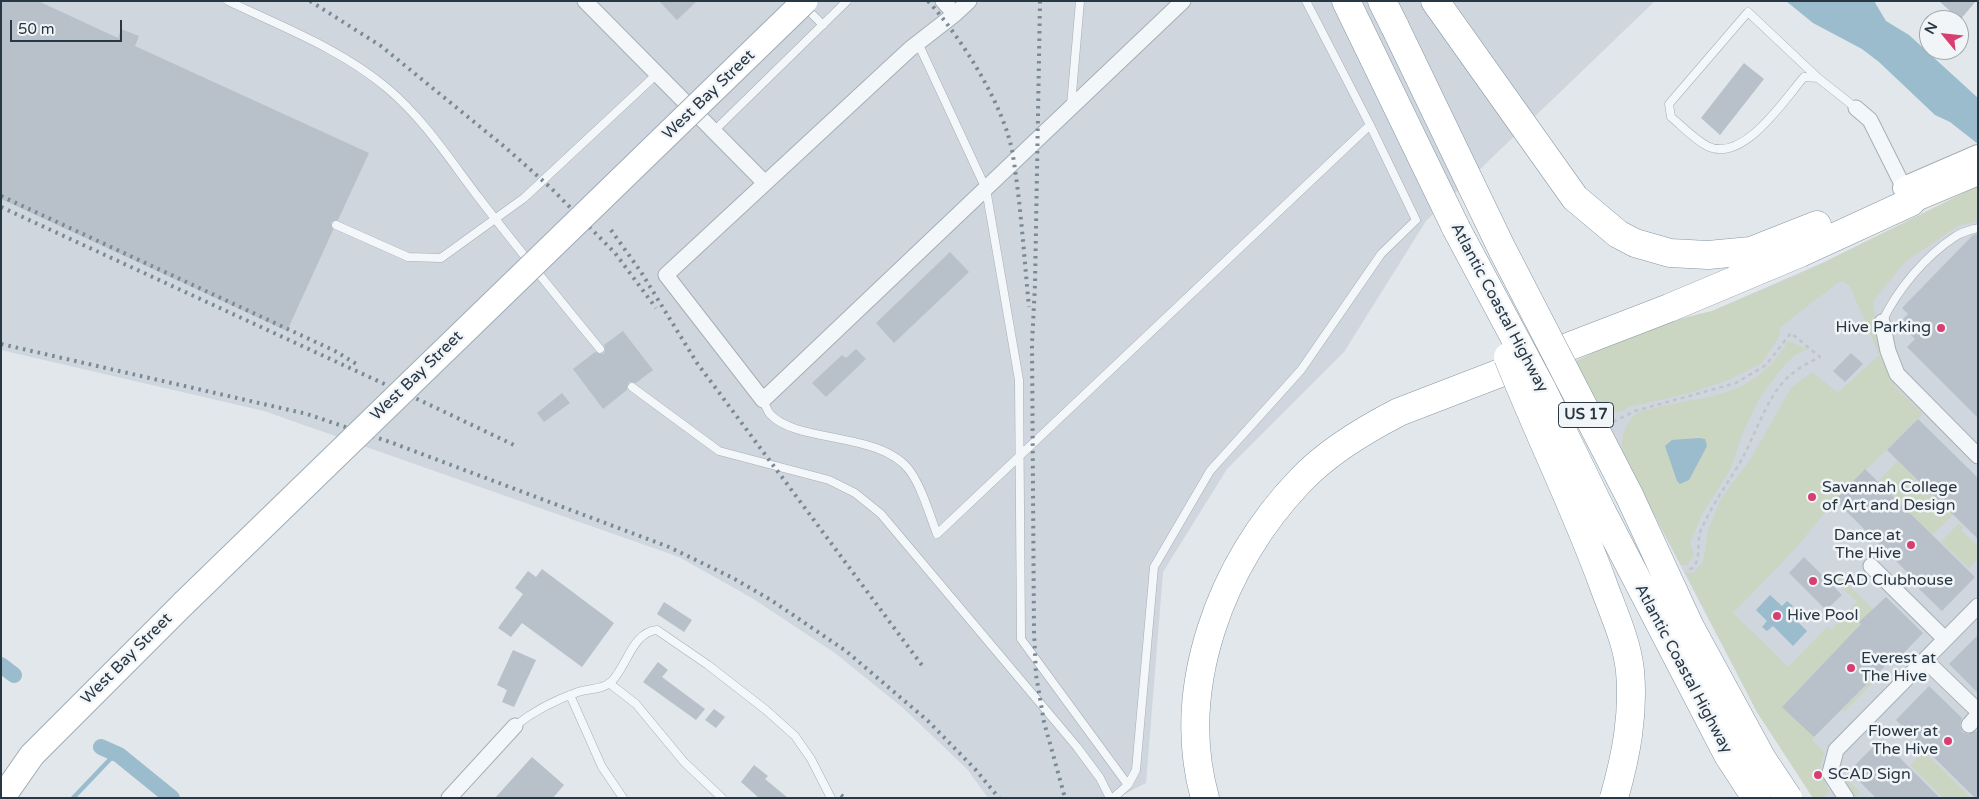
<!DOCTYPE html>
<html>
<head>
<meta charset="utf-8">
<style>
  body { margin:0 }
  #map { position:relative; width:1979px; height:799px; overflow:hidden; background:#e1e7eb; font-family:"Varela Round",sans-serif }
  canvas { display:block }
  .frame { position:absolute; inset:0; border:2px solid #283744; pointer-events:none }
  .north { position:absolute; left:1919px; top:10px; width:50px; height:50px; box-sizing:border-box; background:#f1f5f8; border:1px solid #a1a9b0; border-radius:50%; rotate:298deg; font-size:14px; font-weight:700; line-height:20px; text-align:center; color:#283744 }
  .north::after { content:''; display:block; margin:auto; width:18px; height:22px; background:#d83e70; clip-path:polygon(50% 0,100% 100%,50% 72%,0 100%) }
  .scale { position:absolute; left:10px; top:20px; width:112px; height:22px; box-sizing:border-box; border:2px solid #283744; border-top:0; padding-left:6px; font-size:15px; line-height:18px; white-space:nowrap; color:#283744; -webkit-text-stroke:4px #f1f5f8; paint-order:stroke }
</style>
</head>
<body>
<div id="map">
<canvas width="1979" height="799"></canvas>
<div class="frame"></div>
<div class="north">N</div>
<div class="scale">50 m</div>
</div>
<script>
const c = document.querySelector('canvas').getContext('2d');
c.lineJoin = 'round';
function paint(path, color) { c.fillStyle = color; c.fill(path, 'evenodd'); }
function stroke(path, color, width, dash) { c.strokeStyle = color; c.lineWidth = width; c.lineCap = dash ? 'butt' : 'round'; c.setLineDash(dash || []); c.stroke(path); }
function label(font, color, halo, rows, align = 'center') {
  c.font = font + ' "Varela Round",sans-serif'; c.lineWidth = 5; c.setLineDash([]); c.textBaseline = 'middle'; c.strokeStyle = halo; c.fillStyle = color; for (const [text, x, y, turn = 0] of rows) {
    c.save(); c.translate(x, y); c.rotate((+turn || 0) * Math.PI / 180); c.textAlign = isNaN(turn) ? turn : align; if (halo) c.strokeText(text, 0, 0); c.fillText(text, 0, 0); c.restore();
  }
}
paint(new Path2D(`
  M1,1H1655L1426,221L1344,352L1227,469L1163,572L1146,783L1117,798H988L967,769L903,708L835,653L752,598L679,557L264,411L1,350Z
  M1978,186V798H1813L1757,712L1574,362L1648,327L1712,311L1824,262Z`), '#cfd6dd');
paint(new Path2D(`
  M1978,186V221L1959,225L1905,262L1873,301L1879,355L1895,386L1923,414L1835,500L1795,549L1733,613L1788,667L1827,627L1831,630L1857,602L1831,577L1835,572L1873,609L1860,622L1861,624L1782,706L1814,737L1812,740L1824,752L1820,770L1829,792L1822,798H1813L1757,712L1685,572L1693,573L1703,562L1708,530L1722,497L1750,460L1791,388L1812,372L1838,393L1879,355L1850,286L1843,281L1839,282L1779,328L1780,335L1762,363L1728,380L1690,393L1629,407L1623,411L1614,412L1598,407L1574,362L1648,327L1712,311L1811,269Z
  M1788,341L1808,349L1795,355L1785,364L1760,397L1743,432L1730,470L1702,514L1690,543L1694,555L1687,565H1681L1622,452C1621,437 1626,419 1640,412C1702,393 1749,405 1788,341Z
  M1898,461L1953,515L1932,535L1878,481Z
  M1959,523L1963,527L1961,530L1978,547V559L1969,568L1941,542Z
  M1877,675L1879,677L1844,712L1842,710Z
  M1924,751L1971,798H1943L1910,765Z
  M1841,773L1860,792L1856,797L1840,774Z`), '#cad5c2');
paint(new Path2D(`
  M1786,1H1874L1886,21L1909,35L1978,98V144L1950,122L1935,115L1879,62L1862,49L1813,23Z
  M1699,438L1705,439L1707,446L1689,480L1680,484L1677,481L1665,446L1672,440Z
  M1770,595L1782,606L1787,601L1793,606L1788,612L1807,631L1793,646L1773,626L1767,631L1762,627L1767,621L1756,610Z`), '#9abccd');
stroke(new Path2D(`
  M73,798L116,753`), '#9abccd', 4.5);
stroke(new Path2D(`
  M1,665L14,675
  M101,747L119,755L172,798`), '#9abccd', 16);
paint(new Path2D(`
  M1,1H38L118,38L121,29L139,36L135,46L369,153L338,220L331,222L333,230L287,331L1,199Z
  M659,1H697L677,20Z
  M1939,1H1976L1960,20Z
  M1744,63L1764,79L1720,135L1701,118Z
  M1978,234V418L1907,347L1915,339L1899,323L1908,314L1902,308L1973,235Z
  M950,252L969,272L894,343L876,323Z
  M623,331L653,370L636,383L629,382L627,386V390L603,409L573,369L595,352L603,354L605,351L604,345Z
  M856,349L866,359L826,397L812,383L842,355L846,358Z
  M1851,353L1863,364L1845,382L1833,371Z
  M562,393L570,403L544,422L537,413Z
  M1918,419L1978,478V539L1887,450Z
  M1865,469L1975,577L1942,611L1919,589L1921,586L1835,500Z
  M1804,557L1842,595L1826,610L1789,573Z
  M542,569L614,623L582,667L522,623L511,637L498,628L523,594L515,588L528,571L536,577Z
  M1886,597L1923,633L1900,657L1897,654L1814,737L1782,707L1861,624L1859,622Z
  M664,602L692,620L684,632L657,614Z
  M1978,635V693L1949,664Z
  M513,650L536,660L514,707L502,702L507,690L497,685Z
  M658,662L668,670L662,677L705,709L696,720L643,682Z
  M1929,686L1962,718L1960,724L1962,732L1968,734L1976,731L1978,733V798H1975L1896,720Z
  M714,709L725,717L716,728L705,720Z
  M1881,739L1940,798H1876L1849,771Z
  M532,757L564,785L553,798H495Z
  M754,765L768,776L765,779L788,798H759L741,782Z`), '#b8c1c9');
const lane = new Path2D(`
  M228,1C282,27 341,49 387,88C424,119 450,160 479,198C518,249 559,299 600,349
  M804,6L823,25
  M918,43L986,189L1019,380L1021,639L1128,785
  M1818,78L1748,12L1669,104L1671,117C1682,126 1694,139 1707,146C1743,164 1784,100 1804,77L1818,78L1856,108
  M1071,105L1080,1
  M714,131L847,1
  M336,225L408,257L441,258L524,198L657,74
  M1882,322C1897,290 1925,256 1956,236C1962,232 1971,230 1978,228
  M632,387L719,451L829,480L855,493L881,514L1077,747L1100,778L1110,798
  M763,400C765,405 767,410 770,414C797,444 881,431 910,471C922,488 929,513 937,534L1370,125L1306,1
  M609,683L636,704L684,762L722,798
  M570,695L602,767L623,798
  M515,726C535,710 555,700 578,692C589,688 602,690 611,682C627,667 632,632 657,630L708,665L766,710L795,736L811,759L831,798
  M1113,798L1128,785L1136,770L1154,567L1210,471L1301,370L1381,254L1416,220L1370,125`);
const street = new Path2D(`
  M585,1L765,183
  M943,1L955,14L969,1
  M955,14L910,49L666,275L763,400L1183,1
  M1856,108L1870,120L1908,196
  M1882,322L1888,351L1897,374L1978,456
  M1871,566L1945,639
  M1925,660L1978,711
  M1969,725L1978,715
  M449,798L515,726
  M1846,798L1830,773L1836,750L1978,606`);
const secondary = new Path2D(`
  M1904,188L1978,156
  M1911,202L1978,174`);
const primary = new Path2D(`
  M2,798L32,755L184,603`);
const highway = new Path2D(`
  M1346,1L1456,228
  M1382,1L1395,27
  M1435,1L1575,198L1618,234L1635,243L1670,253L1708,255L1751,251L1817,225
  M1205,798C1174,687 1222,562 1300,481C1327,452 1364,430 1399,412L1669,308L1800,253L1911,202`);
stroke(lane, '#a6afb6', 9);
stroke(street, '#a6afb6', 17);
stroke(secondary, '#a6afb6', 24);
stroke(primary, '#9fadb7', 27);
stroke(highway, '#8797a3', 29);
stroke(new Path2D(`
  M1613,422L1635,411L1736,383L1766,365L1791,333L1820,357C1807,363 1795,370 1785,380C1765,402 1755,435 1741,461C1727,484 1712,505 1701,530C1695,545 1703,559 1691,569L1686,568
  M1845,547L1860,558`), '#bfc5ca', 2.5, [4, 4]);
stroke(lane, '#f4f7f9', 8);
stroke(street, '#f4f7f9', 15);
stroke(secondary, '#fff', 22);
stroke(primary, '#fff', 25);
stroke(highway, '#fff', 28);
stroke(new Path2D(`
  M310,1L381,46L506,148L551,188L615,253L656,308
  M928,1C961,37 1006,108 1013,156C1021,206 1024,257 1029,307
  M1040,1L1035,285L1032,344L1034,631L1036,675L1044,722L1065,798
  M1,196L335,351L358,365
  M1,207L430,405L514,445
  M611,230L641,272L697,363L924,668
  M1,344L307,414L390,442L669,547L733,578L771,600L846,651L928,721L975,769L999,798
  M841,795L845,798`), '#798996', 4, [2.5, 5]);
const primaryBridge = new Path2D(`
  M184,603L805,1`);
const highwayBridge = new Path2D(`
  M1395,27L1502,249L1630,497L1690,627L1762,759L1788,798
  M1456,228L1541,387L1601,510L1728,755L1756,798
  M1508,357C1538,433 1575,507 1603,584C1613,612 1627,641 1630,671C1634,715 1626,756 1614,798`);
stroke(primaryBridge, '#9fadb7', 27, []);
stroke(highwayBridge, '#8797a3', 29, []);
stroke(primaryBridge, '#fff', 25);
stroke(highwayBridge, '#fff', 28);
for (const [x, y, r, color] of [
  [1941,328,5,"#d83e70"],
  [1812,497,5,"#d83e70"],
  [1911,545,5,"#d83e70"],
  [1813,581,5,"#d83e70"],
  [1777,616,5,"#d83e70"],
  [1851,668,5,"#d83e70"],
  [1948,741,5,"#d83e70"],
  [1818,775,5,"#d83e70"]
]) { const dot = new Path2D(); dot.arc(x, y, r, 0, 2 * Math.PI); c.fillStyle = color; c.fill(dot); stroke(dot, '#f1f5f8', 2); }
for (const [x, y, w] of [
  [1586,415,55]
]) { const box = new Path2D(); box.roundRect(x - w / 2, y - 12.5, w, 25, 4); c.fillStyle = '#f1f5f8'; c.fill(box); stroke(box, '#283744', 1); }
label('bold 15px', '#283744', null, [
  ["US 17",1586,415]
]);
label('16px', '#283744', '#f1f5f8', [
  ["West Bay Street",709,95,-44],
  ["Atlantic Coastal Highway",1499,308,62],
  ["West Bay Street",417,376,-44],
  ["West Bay Street",127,659,-45],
  ["Atlantic Coastal Highway",1683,669,62]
]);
label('16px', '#283744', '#f1f5f8', [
  ["Hive Parking",1931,328,"right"],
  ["Savannah College",1822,488],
  ["of Art and Design",1822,506],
  ["Dance at",1901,536,"right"],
  ["The Hive",1901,554,"right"],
  ["SCAD Clubhouse",1823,581],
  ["Hive Pool",1787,616],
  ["Everest at",1861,659],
  ["The Hive",1861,677],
  ["Flower at",1938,732,"right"],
  ["The Hive",1938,750,"right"],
  ["SCAD Sign",1828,775]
], 'left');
</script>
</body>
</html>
